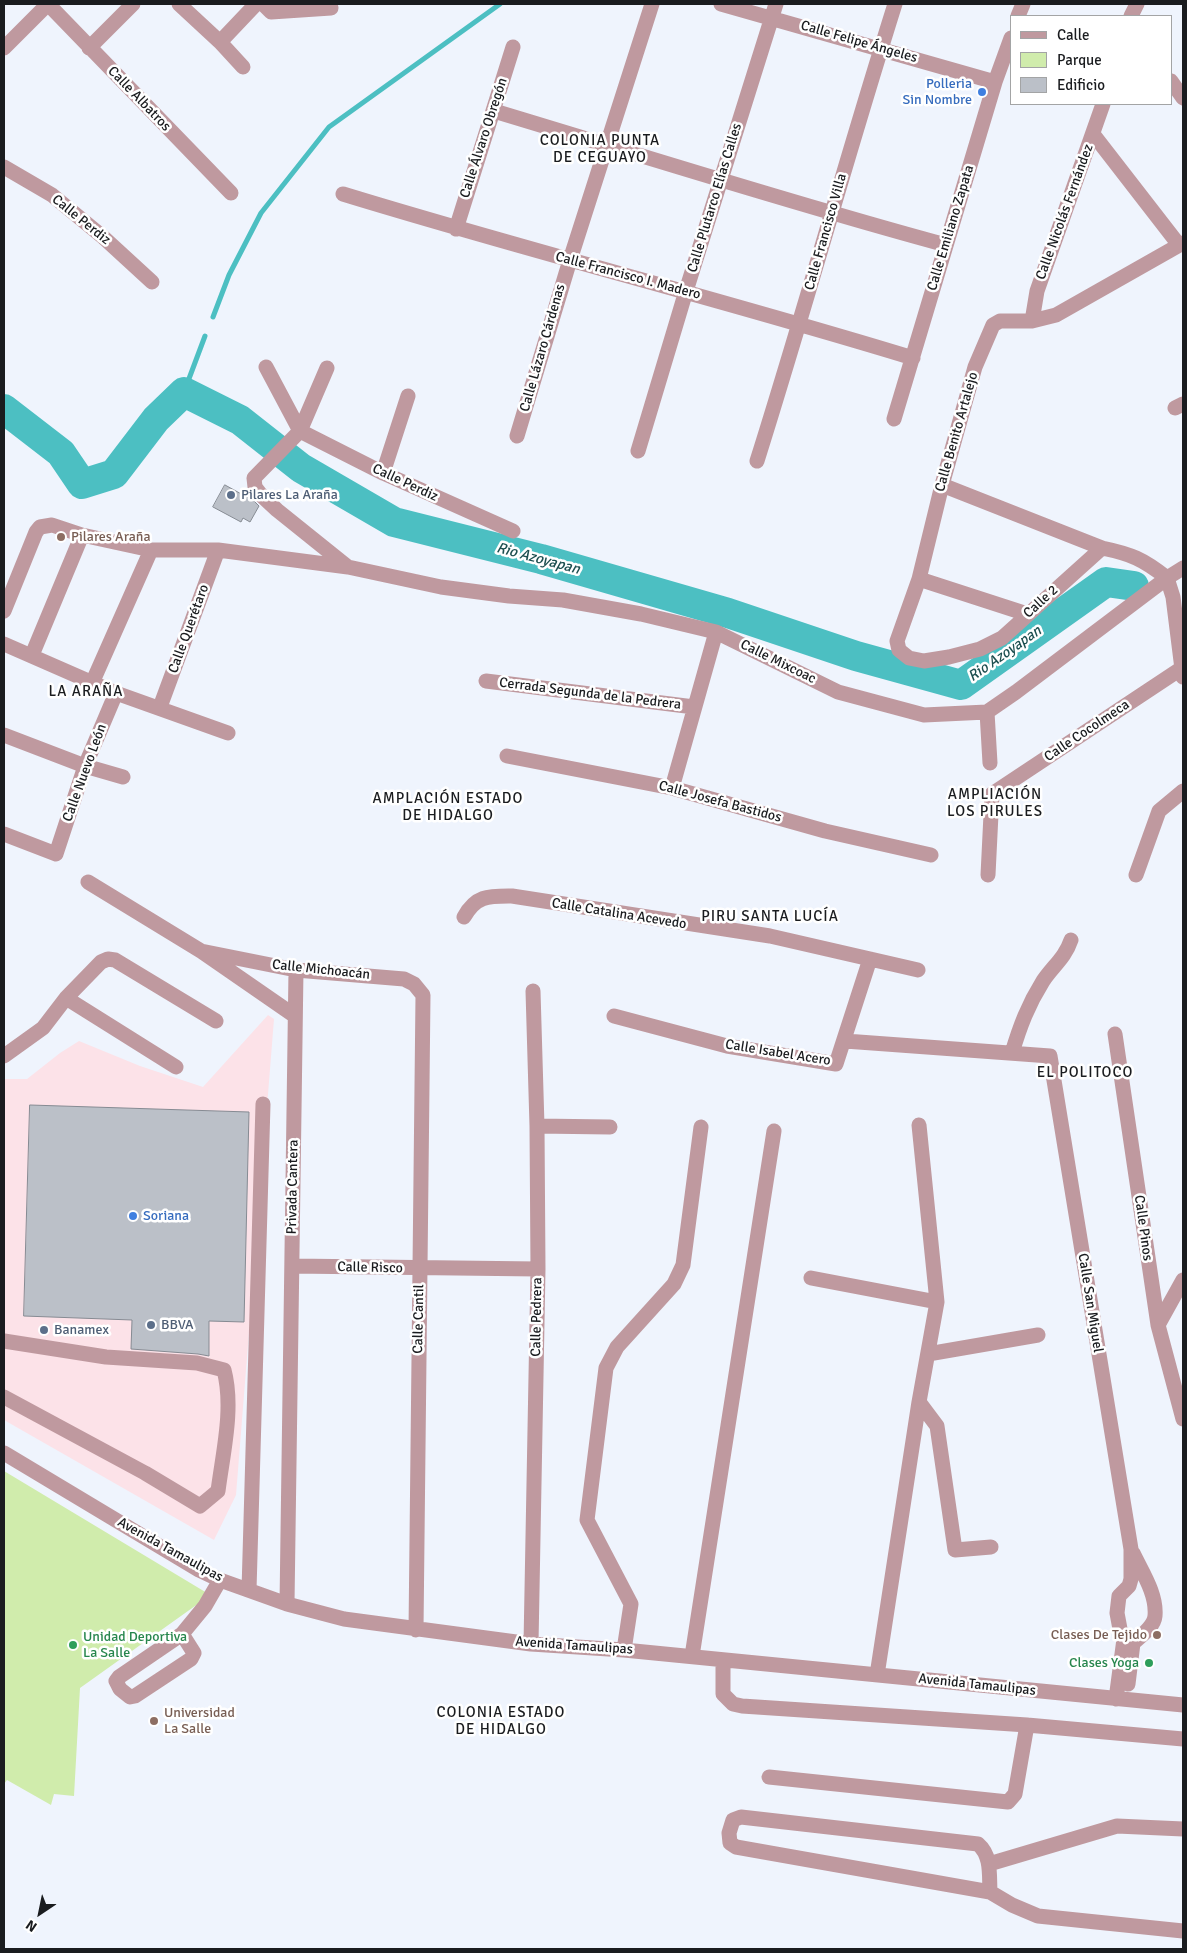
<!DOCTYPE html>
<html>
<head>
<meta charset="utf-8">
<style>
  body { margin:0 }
  #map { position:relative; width:1187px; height:1953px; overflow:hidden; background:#eff4fd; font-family:Signika,sans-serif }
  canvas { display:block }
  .frame { position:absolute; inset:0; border:5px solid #1a1c1f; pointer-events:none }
  .legend { position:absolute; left:1010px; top:15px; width:162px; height:90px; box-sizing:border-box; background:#fff; border:1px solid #a3a4a5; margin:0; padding:6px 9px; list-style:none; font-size:15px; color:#1a1c1f }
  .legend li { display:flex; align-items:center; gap:10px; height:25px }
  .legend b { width:25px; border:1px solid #a3a4a5 }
  .north { position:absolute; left:15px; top:1888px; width:50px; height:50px; -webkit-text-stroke:4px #fff; paint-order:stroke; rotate:214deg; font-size:14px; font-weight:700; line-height:20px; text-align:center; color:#1a1c1f }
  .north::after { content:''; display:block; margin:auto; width:18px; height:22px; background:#1a1c1f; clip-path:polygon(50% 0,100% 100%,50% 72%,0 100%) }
</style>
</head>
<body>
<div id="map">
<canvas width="1187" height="1953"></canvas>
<div class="frame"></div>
<ul class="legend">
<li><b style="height:6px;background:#bf999f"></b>Calle</li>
<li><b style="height:14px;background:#d0ecac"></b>Parque</li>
<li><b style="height:14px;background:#bbc0c8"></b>Edificio</li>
</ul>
<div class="north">N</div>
</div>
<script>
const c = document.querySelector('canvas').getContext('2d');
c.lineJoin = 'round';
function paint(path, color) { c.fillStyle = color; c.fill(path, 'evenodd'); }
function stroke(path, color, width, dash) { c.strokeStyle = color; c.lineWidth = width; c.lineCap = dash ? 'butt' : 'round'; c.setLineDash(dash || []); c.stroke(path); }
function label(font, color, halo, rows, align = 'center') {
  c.font = font + ' Signika,sans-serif'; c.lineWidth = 5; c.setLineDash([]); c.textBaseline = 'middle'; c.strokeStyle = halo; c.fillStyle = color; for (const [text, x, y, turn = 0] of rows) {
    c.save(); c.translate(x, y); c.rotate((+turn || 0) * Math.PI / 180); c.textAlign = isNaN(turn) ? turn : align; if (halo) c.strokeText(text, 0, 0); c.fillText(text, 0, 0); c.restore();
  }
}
paint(new Path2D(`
  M268,1015L274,1019L236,1495L214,1540L4,1420V1079H27L60,1053L79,1041L140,1066L203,1087Z`), '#fce2e8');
paint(new Path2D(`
  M4,1471L207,1593L202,1601L80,1688L74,1796L54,1794L51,1805L7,1780L4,1784Z`), '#d0ecac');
stroke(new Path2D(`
  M213,317L229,275L261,213L329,127L500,4
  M184,392L205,336`), '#4cbfc2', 5);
stroke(new Path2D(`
  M4,409L61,453L82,484L114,474L156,419L184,392L240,420L301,468L394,522L541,559L728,613L856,656L961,685L1106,582L1134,586`), '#4cbfc2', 30);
const building = new Path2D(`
  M225,485L254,501L259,506L250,522L243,518L241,522L213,507Z
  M30,1105L249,1112L244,1322L209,1321V1356L198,1354L131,1349L132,1320L24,1316Z`);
paint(building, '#bbc0c8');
stroke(building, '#868b93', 1);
stroke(new Path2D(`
  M48,4L231,193
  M179,4L220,42L243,67
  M263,4L271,12L331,8L330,4
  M721,4L995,82
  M1018,16L1023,4
  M1131,16L1137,4
  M220,42L256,4
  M4,48L48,4
  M89,48L133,4
  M1171,81L1183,98
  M494,111C644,156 794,204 946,245
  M1093,134L1179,245
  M4,167L52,195L103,237L152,282
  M343,194C532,252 724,300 913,358
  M456,229L513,47
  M1032,321L1037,291L1103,104
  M266,367L300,431L383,473L513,531
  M327,368L300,431L254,478L255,487L262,496L277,510L348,567
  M1175,408L1183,404
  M894,419L995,82L1011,38
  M517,436L570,260L652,4
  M638,451L686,291L776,4
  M757,461C805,309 847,156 895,4
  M383,473L408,396
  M942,485L1102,548
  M1167,578C1143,559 1131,554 1102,548L1002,638L980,649L949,657L924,661L909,658L899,650L897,641L919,579L942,485L975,367L993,325L1000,321H1032L1056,315L1183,243
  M1167,578L1173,597L1183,677
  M919,579L1027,614
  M4,611L36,532L40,527L52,525L82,535L151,550H218L348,567L441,587L509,596L563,600L641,614L716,632L838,692L924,715L987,712L1016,692L1167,578L1183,568
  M4,644L116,693L228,733
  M32,655L82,535
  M93,681L151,550
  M486,681L694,707
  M160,707L218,550
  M987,712L990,763
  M4,735L85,766L123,777
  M507,756L672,788L825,831L931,855
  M672,788L716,632
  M4,834L56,854L85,766L116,693
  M988,875L992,794L1182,668
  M1136,875L1159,811L1183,791
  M88,882L201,951L295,1016
  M464,917C476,895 489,896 512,896L770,936L918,970
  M201,951L296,970L404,979L414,984L423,995L416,1630
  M66,998L176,1067
  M614,1016L727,1046L836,1064L870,959
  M1115,1034L1158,1325L1183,1419
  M845,1041L1050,1056L1131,1549V1579L1129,1586L1119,1596L1117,1613L1120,1629L1124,1639L1116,1699
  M1012,1053C1020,1026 1028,1005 1043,981C1053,966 1065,958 1071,940
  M4,1056L43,1028L66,998L101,962L108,959L115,960L216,1021
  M537,1126L610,1127
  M292,1266L538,1269
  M811,1278L937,1302
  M1158,1325L1183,1280
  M4,1341L106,1357L197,1363L224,1370C234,1408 223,1452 218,1491L200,1506L145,1473L4,1397
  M928,1354L1038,1335
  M919,1402L937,1426L955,1550L991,1547
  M4,1453L199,1570L220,1580L287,1604L344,1619L531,1644L624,1650L1183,1705
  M249,1590L263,1104
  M287,1604L296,970
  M182,1634L194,1653L191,1659L135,1696L130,1697L120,1689L116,1681L119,1677L182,1634L205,1606L220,1580
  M531,1644L538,1269L537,1126L533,991
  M624,1650L631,1604L587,1520L606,1368L617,1347L674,1284L683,1265L701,1127
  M692,1656L774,1131
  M723,1660V1694L733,1704L742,1706L1027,1725L1183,1739
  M877,1675L919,1402L937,1302L919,1125
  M1128,1684L1133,1643C1141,1636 1154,1627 1155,1616C1157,1594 1142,1572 1133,1553
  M769,1777L1008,1802L1015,1794L1027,1725
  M989,1864L1117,1826L1183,1829
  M990,1892C989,1876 992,1856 978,1844L741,1817L733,1820L729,1833L730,1843L736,1847L990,1892L1012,1905L1038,1916L1183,1931`), '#bf999f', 15);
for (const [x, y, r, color] of [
  [982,92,5,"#3f7fe0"],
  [231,495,5,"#5c6f8a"],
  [61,537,5,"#8d6e63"],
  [133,1216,5,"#3f7fe0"],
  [151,1325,5,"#5c6f8a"],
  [44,1330,5,"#5c6f8a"],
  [1157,1635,5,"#8d6e63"],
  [73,1645,5,"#2e9e5b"],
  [1149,1663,5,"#2e9e5b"],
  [154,1721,5,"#8d6e63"]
]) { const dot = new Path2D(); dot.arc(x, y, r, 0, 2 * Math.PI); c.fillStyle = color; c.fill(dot); stroke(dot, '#fff', 2); }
label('14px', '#1a1c1f', '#fff', [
  ["Calle Felipe Ángeles",859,42,16],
  ["Calle Albatros",139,99,46],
  ["Calle Álvaro Obregón",484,138,-72],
  ["Calle Plutarco Elías Calles",715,198,-73],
  ["Calle Nicolás Fernández",1065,212,-70],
  ["Calle Perdiz",81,220,39],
  ["Calle Emiliano Zapata",951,228,-73],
  ["Calle Francisco Villa",826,232,-74],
  ["Calle Francisco I. Madero",628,276,15],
  ["Calle Lázaro Cárdenas",543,348,-74],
  ["Calle Benito Artalejo",957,432,-74],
  ["Calle Perdiz",405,483,25],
  ["Calle 2",1041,602,-42],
  ["Calle Querétaro",189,629,-70],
  ["Calle Mixcoac",778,662,26],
  ["Cerrada Segunda de la Pedrera",590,694,7],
  ["Calle Cocolmeca",1087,731,-34],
  ["Calle Nuevo León",85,773,-70],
  ["Calle Josefa Bastidos",720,802,15],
  ["Calle Catalina Acevedo",619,914,9],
  ["Calle Michoacán",321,970,6],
  ["Calle Isabel Acero",778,1053,9],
  ["Privada Cantera",293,1187,-89],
  ["Calle Pinos",1143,1228,82],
  ["Calle Risco",370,1268,1],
  ["Calle San Miguel",1090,1303,81],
  ["Calle Pedrera",537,1317,-89],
  ["Calle Cantil",419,1319,-89],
  ["Avenida Tamaulipas",170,1550,29],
  ["Avenida Tamaulipas",574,1646,4],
  ["Avenida Tamaulipas",977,1685,6]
]);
label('14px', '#366cbe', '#fff', [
  ["Polleria",972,84],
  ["Sin Nombre",972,100],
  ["Soriana",143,1216,"left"]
], 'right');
label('14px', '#4e5e75', '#fff', [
  ["Pilares La Araña",241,495],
  ["BBVA",161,1325],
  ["Banamex",54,1330]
], 'left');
label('14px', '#785e54', '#fff', [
  ["Pilares Araña",71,537],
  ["Clases De Tejido",1147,1635,"right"],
  ["Universidad",164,1713],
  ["La Salle",164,1729]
], 'left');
label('14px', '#27864d', '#fff', [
  ["Unidad Deportiva",83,1637],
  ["La Salle",83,1653],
  ["Clases Yoga",1139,1663,"right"]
], 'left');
c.letterSpacing = '1px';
label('15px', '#1a1c1f', '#fff', [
  ["COLONIA PUNTA",600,141],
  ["DE CEGUAYO",600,158],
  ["LA ARAÑA",86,692],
  ["AMPLIACIÓN",995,795],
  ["LOS PIRULES",995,812],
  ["AMPLACIÓN ESTADO",448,799],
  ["DE HIDALGO",448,816],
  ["PIRU SANTA LUCÍA",770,917],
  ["EL POLITOCO",1085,1073],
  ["COLONIA ESTADO",501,1713],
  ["DE HIDALGO",501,1730]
]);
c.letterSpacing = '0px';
label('italic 15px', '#1d4f50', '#fff', [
  ["Rio Azoyapan",538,559,15],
  ["Rio Azoyapan",1005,654,-35]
]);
</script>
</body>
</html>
